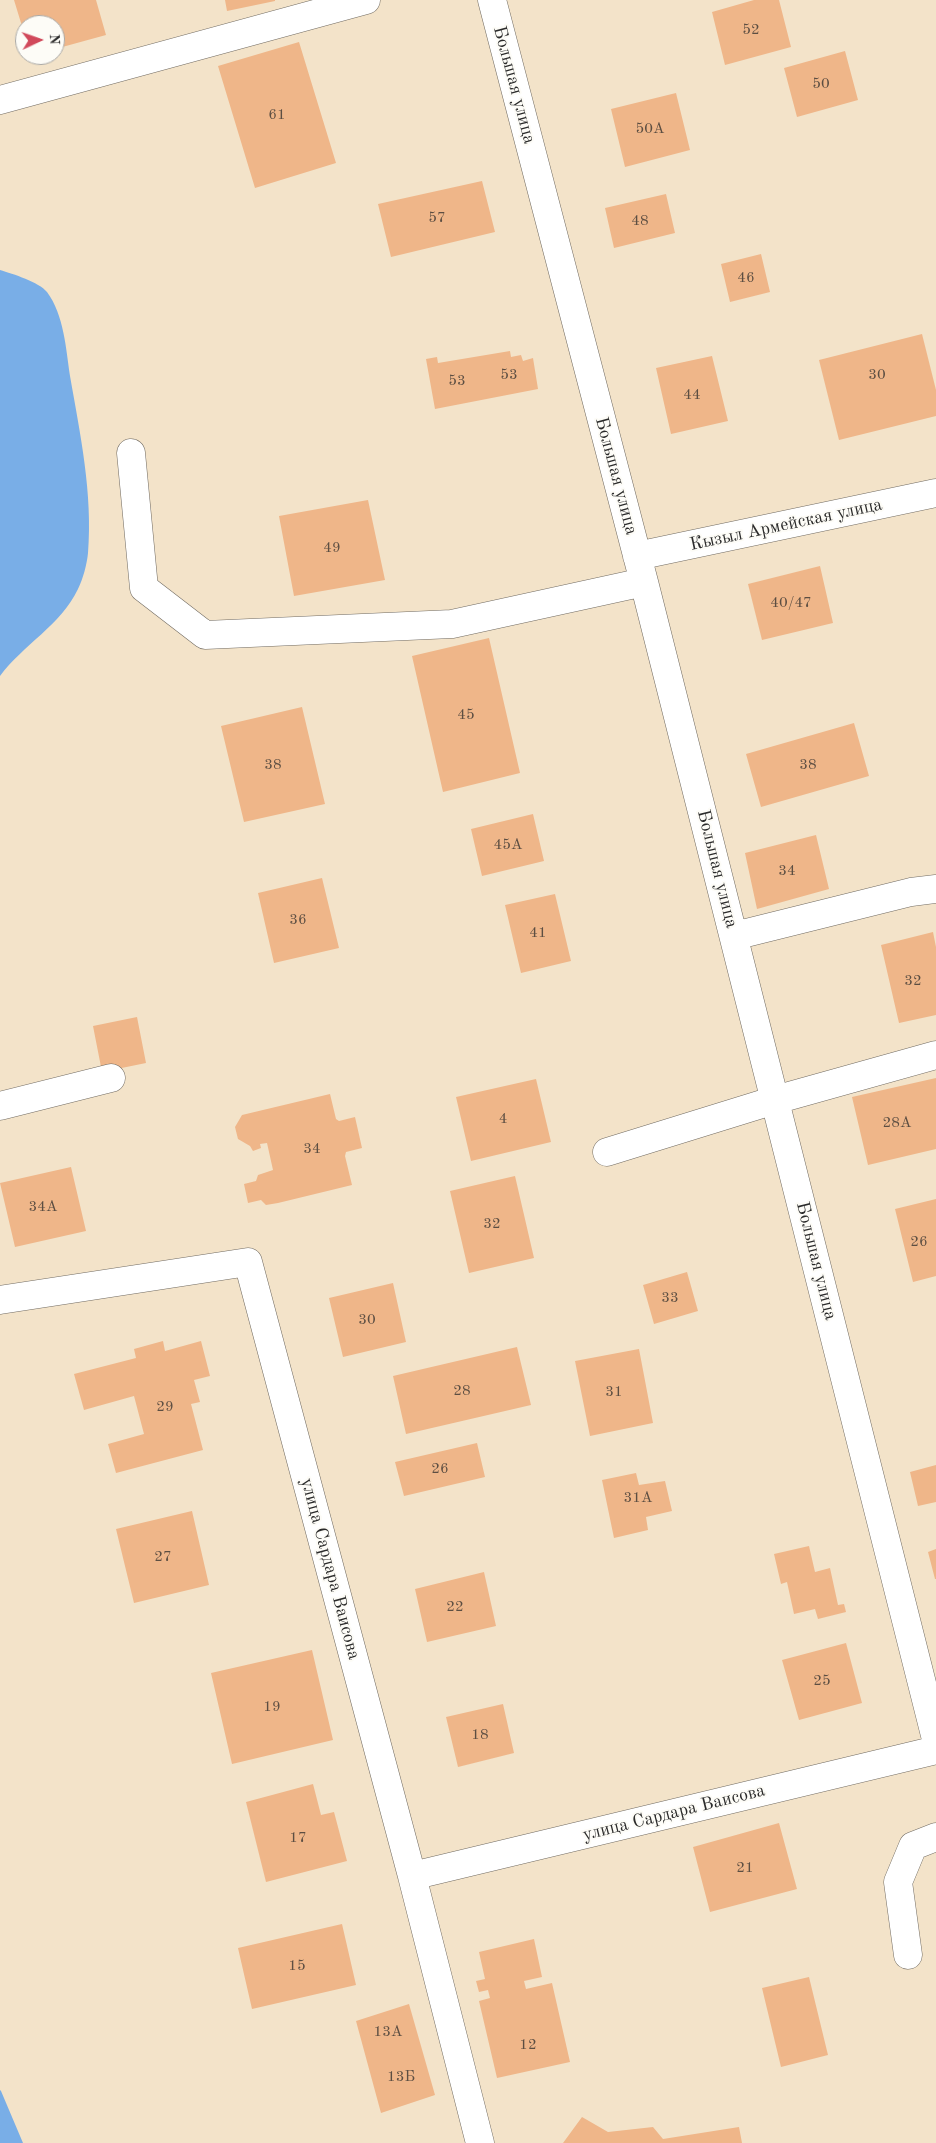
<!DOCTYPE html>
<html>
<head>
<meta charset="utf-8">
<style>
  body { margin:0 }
  #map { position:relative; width:936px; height:2143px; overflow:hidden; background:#f3e3c9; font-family:"Old Standard TT",serif }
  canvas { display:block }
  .north { position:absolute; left:15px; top:15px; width:50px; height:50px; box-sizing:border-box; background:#fdfcf7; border:1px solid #a9a8a5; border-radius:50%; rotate:87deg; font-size:14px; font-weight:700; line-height:20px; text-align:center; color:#2b2b2b }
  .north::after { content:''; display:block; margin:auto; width:18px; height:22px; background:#d1495b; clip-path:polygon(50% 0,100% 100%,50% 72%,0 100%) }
</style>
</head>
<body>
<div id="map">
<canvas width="936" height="2143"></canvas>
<div class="north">N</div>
</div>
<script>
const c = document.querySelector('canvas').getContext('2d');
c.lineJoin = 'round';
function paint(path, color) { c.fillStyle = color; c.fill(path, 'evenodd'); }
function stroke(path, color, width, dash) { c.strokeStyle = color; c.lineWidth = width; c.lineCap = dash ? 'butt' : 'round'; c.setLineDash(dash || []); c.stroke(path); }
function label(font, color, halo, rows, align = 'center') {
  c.font = font + ' "Old Standard TT",serif'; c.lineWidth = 4; c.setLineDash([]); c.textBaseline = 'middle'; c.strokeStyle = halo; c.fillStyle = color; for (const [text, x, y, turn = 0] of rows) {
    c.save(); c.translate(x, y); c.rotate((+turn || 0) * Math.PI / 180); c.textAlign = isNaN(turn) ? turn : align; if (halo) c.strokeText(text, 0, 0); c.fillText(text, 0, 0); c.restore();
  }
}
paint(new Path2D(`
  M0,270C13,274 39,282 47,292C64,315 66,349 70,376C80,433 93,494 88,553C87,564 83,579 78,589C61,625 23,645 0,676Z
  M0,2090L1,2091L23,2143H0Z`), '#79aee7');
paint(new Path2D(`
  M14,0H96L106,35L55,49V25H25V36Z
  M225,0H275V1L227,11Z
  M754,0H779L791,47L725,65L712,12Z
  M299,42L336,163L255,188L218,66Z
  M845,51L858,100L797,117L784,68Z
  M676,93L690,150L625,167L611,109Z
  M482,181L495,232L391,257L378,204Z
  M666,194L675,233L614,248L605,208Z
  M761,254L770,292L730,302L721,264Z
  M922,334L936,390V416L839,440L819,360Z
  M510,351L511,357L521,355L523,361L533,358L538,389L435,409L426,359L437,357L438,363Z
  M712,356L728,421L671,434L656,368Z
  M368,500L385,580L294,596L279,516Z
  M820,566L833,623L762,640L748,584Z
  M489,638L520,773L443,792L412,656Z
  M302,707L325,804L244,822L221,726Z
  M854,723L869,776L761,807L746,754Z
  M533,814L544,861L482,876L471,829Z
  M816,835L829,889L757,909L745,853Z
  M322,878L339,948L274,963L258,893Z
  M555,894L571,961L521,973L505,905Z
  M933,932L936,947V1015L899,1023L881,945Z
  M137,1017L146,1063L102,1072L93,1026Z
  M936,1078V1149L868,1165L852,1097Z
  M536,1079L551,1142L471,1161L456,1097Z
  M330,1094L336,1119L339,1121L355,1117L362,1148L346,1152L345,1156L352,1185L278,1203L266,1205L261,1200L248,1203L244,1184L256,1181L258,1175L273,1170L267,1143L260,1144L261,1148L253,1151L250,1146L238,1139L235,1127L242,1115Z
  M71,1167L86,1231L15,1247L0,1183Z
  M515,1176L534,1258L469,1273L450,1191Z
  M936,1199V1276L913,1282L895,1209Z
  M687,1272L698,1311L654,1324L643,1285Z
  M393,1283L406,1342L343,1357L329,1298Z
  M163,1341L165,1351L201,1341L210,1376L194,1380L200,1402L191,1404L203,1450L116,1473L108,1444L144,1434L134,1396L84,1410L74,1374L136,1358L134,1349Z
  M517,1347L531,1405L406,1434L393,1376Z
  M639,1349L653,1423L590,1436L575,1361Z
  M477,1443L485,1477L404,1496L395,1462Z
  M936,1465V1502L918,1506L910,1472Z
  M636,1473L639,1485L665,1481L672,1511L646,1517L648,1530L614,1538L602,1480Z
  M192,1511L209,1585L134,1603L116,1529Z
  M809,1546L815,1572L830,1568L838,1605L844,1604L846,1612L818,1619L815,1609L794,1614L787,1582L781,1584L774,1554Z
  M936,1549V1579H935L928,1552Z
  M484,1572L496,1626L427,1642L415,1589Z
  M846,1643L862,1703L799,1720L782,1660Z
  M312,1650L333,1740L232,1764L211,1673Z
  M503,1704L514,1753L458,1767L446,1717Z
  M313,1784L321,1815L334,1812L347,1861L266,1882L246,1802Z
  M779,1823L797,1889L710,1912L693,1847Z
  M342,1924L356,1985L252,2009L238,1948Z
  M534,1939L542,1977L524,1981L526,1989L552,1983L570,2062L497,2078L479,2001L490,1998L488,1990L479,1992L476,1981L485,1979L479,1952Z
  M809,1977L828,2055L781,2067L762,1988Z
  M409,2004L435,2095L381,2113L356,2021Z
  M582,2117L608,2132L653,2127L663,2139L739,2127L742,2143H563Z`), '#efb689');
const minor = new Path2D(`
  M492,0L644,582L936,1739
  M0,100L366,0
  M131,453L144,588L205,635L452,624L644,582
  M637,556L936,493
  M734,936L911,892L936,889
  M0,1106L111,1078
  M607,1152L775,1100L936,1055
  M0,1300L248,1262L412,1876L936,1750
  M412,1876L480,2143
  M908,1955L898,1882L913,1846L936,1837`);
stroke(minor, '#716b62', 29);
stroke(minor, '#fff', 28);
label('15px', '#5c4e42', null, [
  ["52",751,30],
  ["50",821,84],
  ["61",277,115],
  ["50А",650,129],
  ["57",437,218],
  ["48",640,221],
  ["46",746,278],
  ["53",509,375],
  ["30",877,375],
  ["53",457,381],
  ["44",692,395],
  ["49",332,548],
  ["40/47",791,603],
  ["45",466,715],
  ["38",273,765],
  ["38",808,765],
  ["45А",508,845],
  ["34",787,871],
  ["36",298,920],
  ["41",538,933],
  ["32",913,981],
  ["4",503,1119],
  ["28А",897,1123],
  ["34",312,1149],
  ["34А",43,1207],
  ["32",492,1224],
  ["26",919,1242],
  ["33",670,1298],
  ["30",367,1320],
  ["28",462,1391],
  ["31",614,1392],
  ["29",165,1407],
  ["26",440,1469],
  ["31А",638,1498],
  ["27",163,1557],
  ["22",455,1607],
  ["25",822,1681],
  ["19",272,1707],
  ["18",480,1735],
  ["17",298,1838],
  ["21",745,1868],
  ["15",297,1966],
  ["13А",388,2032],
  ["12",528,2045],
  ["13Б",401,2077]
]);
label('18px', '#2b2b2b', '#fdfcf7', [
  ["Большая улица",514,85,75],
  ["Большая улица",616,476,75],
  ["Кызыл Армейская улица",786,525,-12],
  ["Большая улица",717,869,76],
  ["Большая улица",816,1261,76],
  ["улица Сардара Ваисова",330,1569,75],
  ["улица Сардара Ваисова",674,1813,-14]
]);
</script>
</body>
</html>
